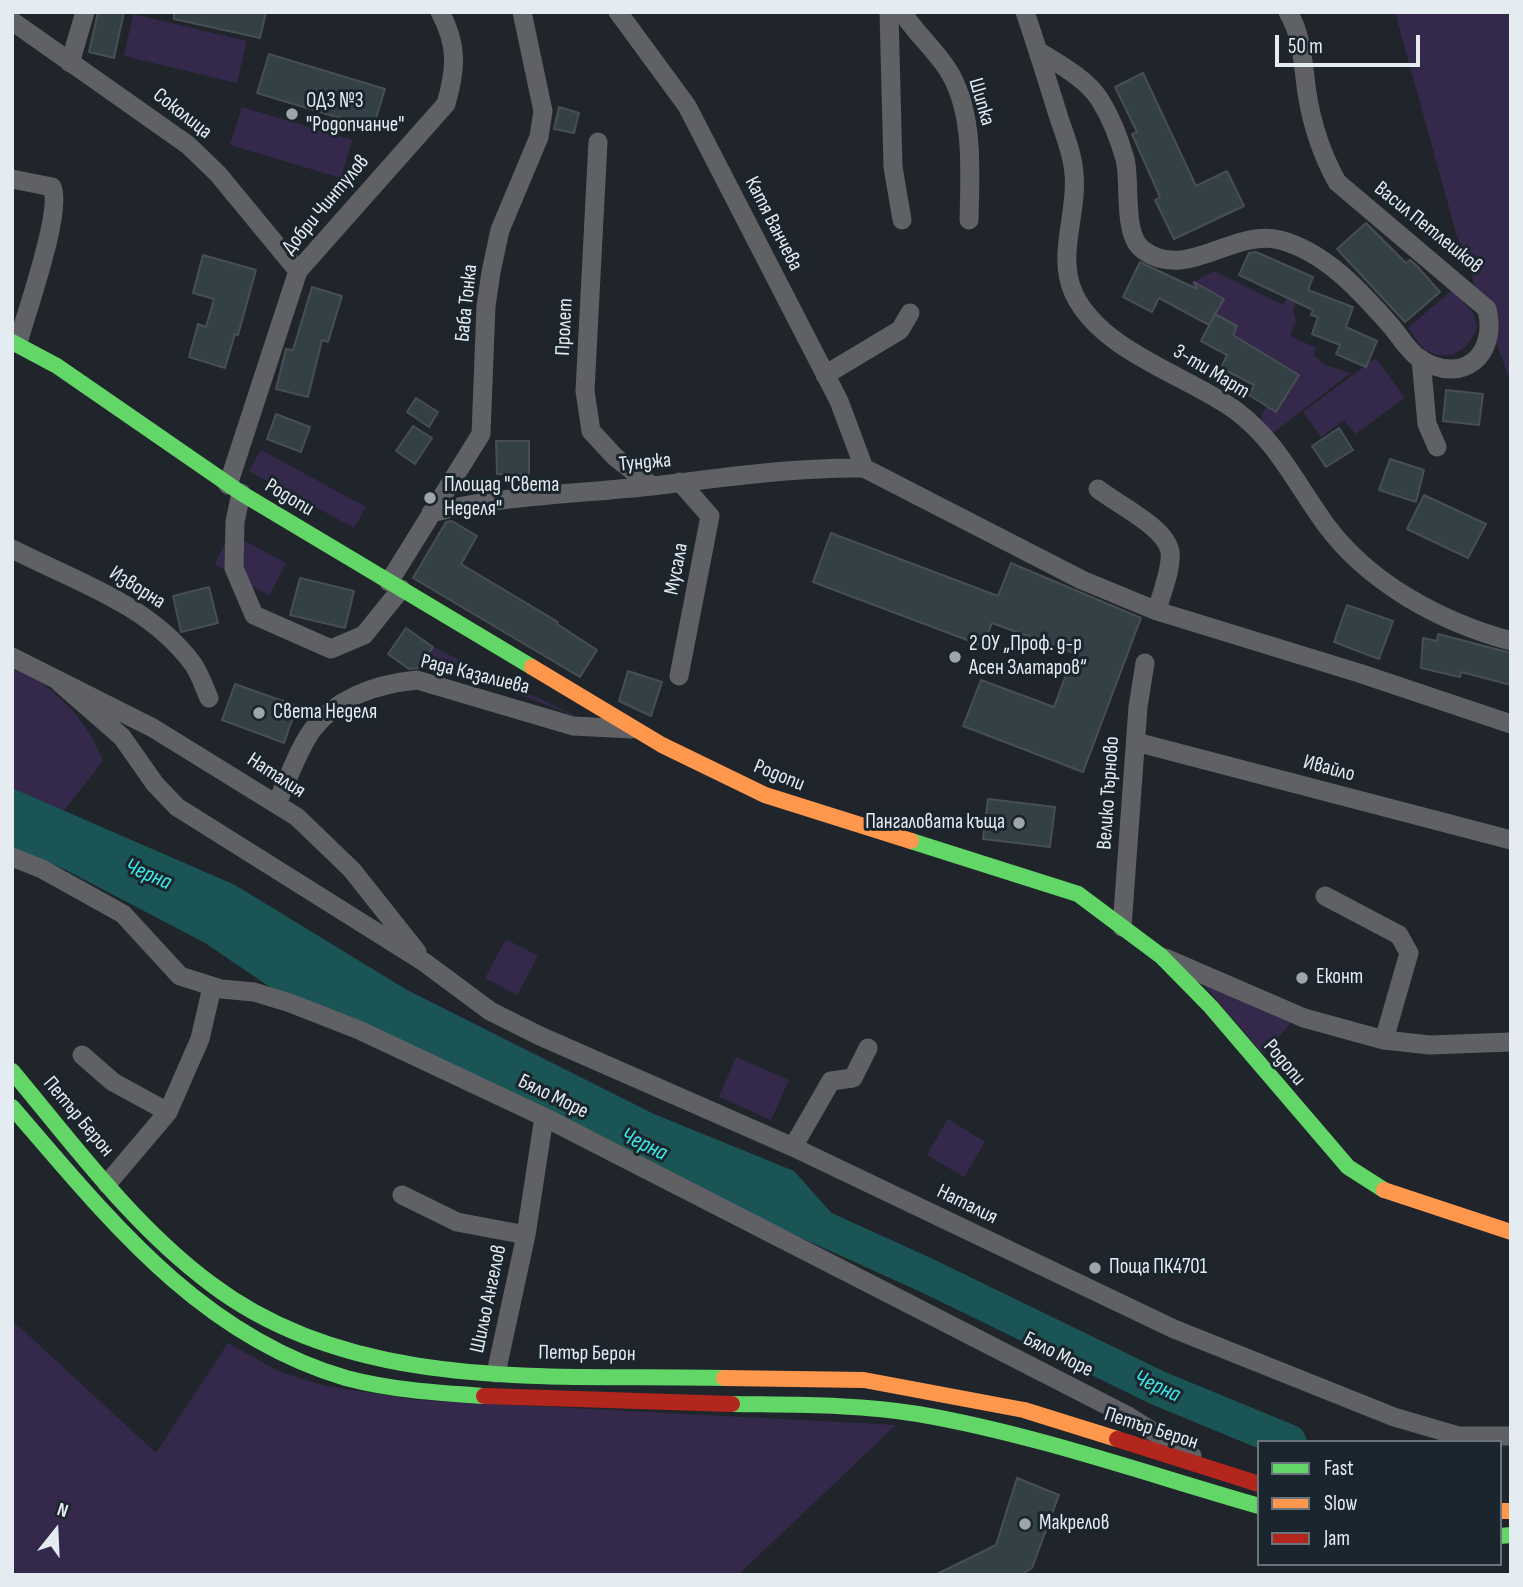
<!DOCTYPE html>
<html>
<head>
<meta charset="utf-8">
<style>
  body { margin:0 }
  #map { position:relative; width:1523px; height:1587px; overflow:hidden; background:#1f252a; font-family:"Sofia Sans Condensed",sans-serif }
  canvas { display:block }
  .frame { position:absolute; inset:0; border:14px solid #e4ebf1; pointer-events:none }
  .legend { position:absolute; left:1257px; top:1440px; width:245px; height:126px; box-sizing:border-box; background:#1b252e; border:2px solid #6b747c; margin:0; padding:9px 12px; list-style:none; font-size:21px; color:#e4ebf1 }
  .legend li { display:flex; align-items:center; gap:14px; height:35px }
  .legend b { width:35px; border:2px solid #6b747c }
  .north { position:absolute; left:21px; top:1496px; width:70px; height:70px; -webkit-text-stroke:5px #1b252e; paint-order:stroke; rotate:18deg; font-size:19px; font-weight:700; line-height:28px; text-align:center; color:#e4ebf1 }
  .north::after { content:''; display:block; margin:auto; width:24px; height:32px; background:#e4ebf1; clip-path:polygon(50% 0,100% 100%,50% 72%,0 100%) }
  .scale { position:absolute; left:1275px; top:35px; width:145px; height:32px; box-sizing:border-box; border:4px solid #e4ebf1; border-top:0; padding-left:9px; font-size:21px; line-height:24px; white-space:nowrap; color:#e4ebf1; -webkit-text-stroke:5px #1b252e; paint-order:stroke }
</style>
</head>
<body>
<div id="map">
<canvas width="1523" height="1587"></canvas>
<div class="frame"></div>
<ul class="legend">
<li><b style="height:9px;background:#63d668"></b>Fast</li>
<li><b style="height:9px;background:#ff974d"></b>Slow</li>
<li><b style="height:9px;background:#b3261e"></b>Jam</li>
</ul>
<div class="north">N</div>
<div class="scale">50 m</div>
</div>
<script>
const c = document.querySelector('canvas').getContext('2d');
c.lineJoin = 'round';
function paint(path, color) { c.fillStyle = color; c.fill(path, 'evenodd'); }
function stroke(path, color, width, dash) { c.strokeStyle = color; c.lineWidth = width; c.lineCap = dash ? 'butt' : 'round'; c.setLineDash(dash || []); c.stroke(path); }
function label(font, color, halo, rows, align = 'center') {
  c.font = font + ' "Sofia Sans Condensed",sans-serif'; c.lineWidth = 6; c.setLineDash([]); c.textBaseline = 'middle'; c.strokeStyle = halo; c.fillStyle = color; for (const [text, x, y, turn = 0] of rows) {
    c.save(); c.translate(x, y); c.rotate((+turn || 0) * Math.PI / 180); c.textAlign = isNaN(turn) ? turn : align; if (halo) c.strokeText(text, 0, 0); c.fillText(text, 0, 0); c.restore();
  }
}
paint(new Path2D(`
  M1395,12H1511V383L1456,233Z
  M133,14L247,41L237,83L124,56Z
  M242,107L352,140L341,178L230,145Z
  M1214,271L1283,305L1294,287L1303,289L1293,310L1296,321L1290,336L1316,348L1314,355L1325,365L1350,373L1267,438L1261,415L1291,372L1271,357L1221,331L1226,325L1202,313L1206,295L1190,284Z
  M1452,290L1473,313L1477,327C1470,348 1449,365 1426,350C1419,345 1414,335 1408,328Z
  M1376,358L1405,398L1355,434L1344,420L1321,437L1303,412Z
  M261,450L366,507L354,528L249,471Z
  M230,533L286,563L269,596L215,564Z
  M433,647L582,719L516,693L421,665Z
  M12,665C54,687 86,717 103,761L65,809L12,823Z
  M506,939L538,956L517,995L485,978Z
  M1202,983L1293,1020L1264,1055Z
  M736,1057L789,1080L771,1120L719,1097Z
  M948,1119L985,1142L964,1177L927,1155Z
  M12,1320L156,1453L228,1343L278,1371L325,1386L417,1400L896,1425L738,1575H12Z`), '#35294b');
paint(new Path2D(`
  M12,788L235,885L407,990L654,1114L794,1171L836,1218L744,1187L424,1027H373L289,1000L205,943L62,868L12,849Z`), '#1a5455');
stroke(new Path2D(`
  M355,1005L571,1114L928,1276L1158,1388L1289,1442`), '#1a5455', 35);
const building = new Path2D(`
  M98,12H124L114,58L89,52Z
  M174,12H266L260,38L174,19Z
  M269,54L385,89L373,128L257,93Z
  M1143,73L1196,186L1227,171L1244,206L1174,239L1155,200L1160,197L1132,134L1137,132L1115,87Z
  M559,107L579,113L574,133L554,129Z
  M1366,223L1406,263L1410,260L1417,266L1440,292L1405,322L1337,249Z
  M1256,252L1313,277L1308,290L1353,307L1346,327L1377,341L1366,367L1336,354L1340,345L1312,334L1318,317L1311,315L1313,310L1239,275L1249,253Z
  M203,255L256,270L238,335L235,334L225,368L189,357L198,324L206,327L214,299L193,293Z
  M1140,262L1197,289L1194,282L1224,299L1209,325L1159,298L1152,312L1123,297Z
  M312,287L342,296L328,342L322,340L308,397L276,389L286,349L293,350Z
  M1215,314L1237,326L1233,335L1299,375L1276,412L1249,395L1254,385L1221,368L1227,355L1201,341Z
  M1446,390L1483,394L1479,425L1443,421Z
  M416,398L438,412L429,427L407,412Z
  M276,414L310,427L301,452L267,439Z
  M413,426L432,438L415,464L396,451Z
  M1339,428L1353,450L1326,467L1312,446Z
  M496,441H529V474H497Z
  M1390,459L1424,470L1416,502L1379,490Z
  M1424,495L1486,524L1468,558L1407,529Z
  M452,521L477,536L461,564L558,622L557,624L597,650L580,677L413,578L446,522Z
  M831,533L998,596L1011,563L1141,618L1083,772L963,726L981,680L1054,707L1074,653L992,623L983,646L813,582Z
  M300,578L354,591L345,628L290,615Z
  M209,587L218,623L181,632L173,596Z
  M1347,605L1393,621L1379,659L1334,642Z
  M406,628L433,647L419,668L409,669L388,654Z
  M1438,634L1511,653V685L1461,672L1460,677L1421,668L1423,638L1437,641Z
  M628,671L662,682L651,716L619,701Z
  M235,684L297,706L284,743L222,720Z
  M988,799L1055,807L1050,847L983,839Z
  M1017,1478L1059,1495L1032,1568L1021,1575H935L996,1545Z`);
paint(building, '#334146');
stroke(building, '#484e53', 2);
stroke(new Path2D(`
  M618,12L687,106L839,401L864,468
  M889,12L893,167L902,220
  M902,12C915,32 933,48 946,67C975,109 970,173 969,220
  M1025,12C1037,47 1048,83 1059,118C1065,136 1073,155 1074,174C1078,213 1056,256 1074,294C1101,351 1186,375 1235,410C1277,441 1296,484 1326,525C1370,584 1441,622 1511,641
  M12,21L188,145L218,174L298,271
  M1038,51C1059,64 1087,79 1100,100C1112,119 1119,138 1125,159C1131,182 1122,235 1143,250C1187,282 1233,228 1280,240C1326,252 1362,293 1392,327C1401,338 1408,351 1420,359C1463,386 1498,355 1487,309L1337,182C1321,153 1312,125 1307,93C1303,66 1303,37 1288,12
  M70,63L85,12
  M598,142L585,391L591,431L615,457L652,486
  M12,179L52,187C63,210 26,313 18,343
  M1421,359L1427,424L1437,447
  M825,375L900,330L910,313
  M228,485L298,271L446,104C456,69 458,45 440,12
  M1098,489C1117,504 1167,528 1170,552C1172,569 1161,594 1157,611
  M241,493L235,522L234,568L254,615L331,649L364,635L401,589
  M431,513C504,495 578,494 652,486C723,478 793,467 864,468L1082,580L1157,611L1359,673L1511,724
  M12,549C75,581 149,604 193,664C200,674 204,687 209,698
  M389,582L481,434L486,306L491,272L500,230L539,137L543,111L522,12
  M12,657L153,728L297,817L352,870L417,952
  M679,676L710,516L680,482
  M59,682L122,737L155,784L177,807L424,962L490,1011L540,1036L793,1147L1174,1329L1394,1417L1459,1436H1511
  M1136,742L1511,840
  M277,803C287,782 299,747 313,729C339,696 377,684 417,680L573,726L632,729
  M12,857L42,869L123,914L180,976L221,989L254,992L290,1003L359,1030L544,1117L1128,1416L1192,1456
  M1325,896L1399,935L1409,953L1384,1040
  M1122,927L1138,707L1145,663
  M1165,958L1304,1018L1384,1040L1430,1045L1511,1042
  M82,1055L113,1082L168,1112
  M793,1147L831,1081L853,1078L868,1048
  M107,1184L168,1112L200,1039L212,987
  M402,1195L457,1222L526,1235
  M496,1373L526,1235L544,1117`), '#606164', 19);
stroke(new Path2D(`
  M12,342L57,366L241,493L532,667
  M911,841L1078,894L1161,956L1211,1007L1348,1167L1384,1190
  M12,1071C74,1145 133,1226 211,1284C356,1394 552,1374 724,1378
  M12,1107C108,1218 199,1335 346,1378C391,1390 438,1393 484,1396
  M732,1404C794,1405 857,1404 918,1414C1034,1434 1147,1474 1259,1506
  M1500,1536L1511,1535`), '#63d668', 16);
stroke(new Path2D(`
  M532,667L662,745L765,795L911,841
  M1384,1190L1511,1232
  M724,1378L864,1380L1024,1410L1117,1439
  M1500,1511H1511`), '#ff974d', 16);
stroke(new Path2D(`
  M484,1396L732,1404
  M1117,1439L1259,1484`), '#b3261e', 16);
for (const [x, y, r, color] of [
  [292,114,7,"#9fa6ab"],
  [430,498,7,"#9fa6ab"],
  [955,657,7,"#9fa6ab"],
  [259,713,7,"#9fa6ab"],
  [1019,823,7,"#9fa6ab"],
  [1302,978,7,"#9fa6ab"],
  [1095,1268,7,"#9fa6ab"],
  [1025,1524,7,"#9fa6ab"]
]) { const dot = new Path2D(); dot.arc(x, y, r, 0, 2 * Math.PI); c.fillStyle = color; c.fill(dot); stroke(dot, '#1b252e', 2.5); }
label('21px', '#e4ebf1', '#1b252e', [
  ["ОДЗ №3",306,102],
  ["\"Родопчанче\"",306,126],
  ["Площад \"Света",444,486],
  ["Неделя\"",444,510],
  ["2 ОУ „Проф. д-р",969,645],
  ["Асен Златаров“",969,669],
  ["Света Неделя",273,713],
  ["Пангаловата къща",1005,823,"right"],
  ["Еконт",1316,978],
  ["Поща ПК4701",1109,1268],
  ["Макрелов",1039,1524]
], 'left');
label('21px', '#e4ebf1', '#1b252e', [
  ["Шипка",981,102,74],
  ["Соколица",182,114,38],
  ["Добри Чинтулов",326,205,-50],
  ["Катя Ванчева",773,224,63],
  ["Васил Петлешков",1428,228,39],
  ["Баба Тонка",467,303,-84],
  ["Пролет",565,327,-87],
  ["3-ти Март",1211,372,31],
  ["Тунджа",645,463,-5],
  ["Родопи",289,498,31],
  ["Мусала",677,569,-79],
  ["Изворна",137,588,32],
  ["Рада Казалиева",475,675,14],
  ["Ивайло",1329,769,15],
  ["Наталия",276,776,33],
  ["Родопи",779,776,22],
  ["Велико Търново",1109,793,-86],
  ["Родопи",1284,1063,50],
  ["Бяло Море",553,1097,26],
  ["Петър Берон",78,1117,50],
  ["Наталия",967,1205,26],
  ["Шильо Ангелов",489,1299,-78],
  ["Петър Берон",587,1354,1],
  ["Бяло Море",1058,1355,27],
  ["Петър Берон",1151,1429,18]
]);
label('italic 23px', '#3ceae9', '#1b252e', [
  ["Черна",148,875,23],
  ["Черна",644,1145,25],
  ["Черна",1157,1387,24]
]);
</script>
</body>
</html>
